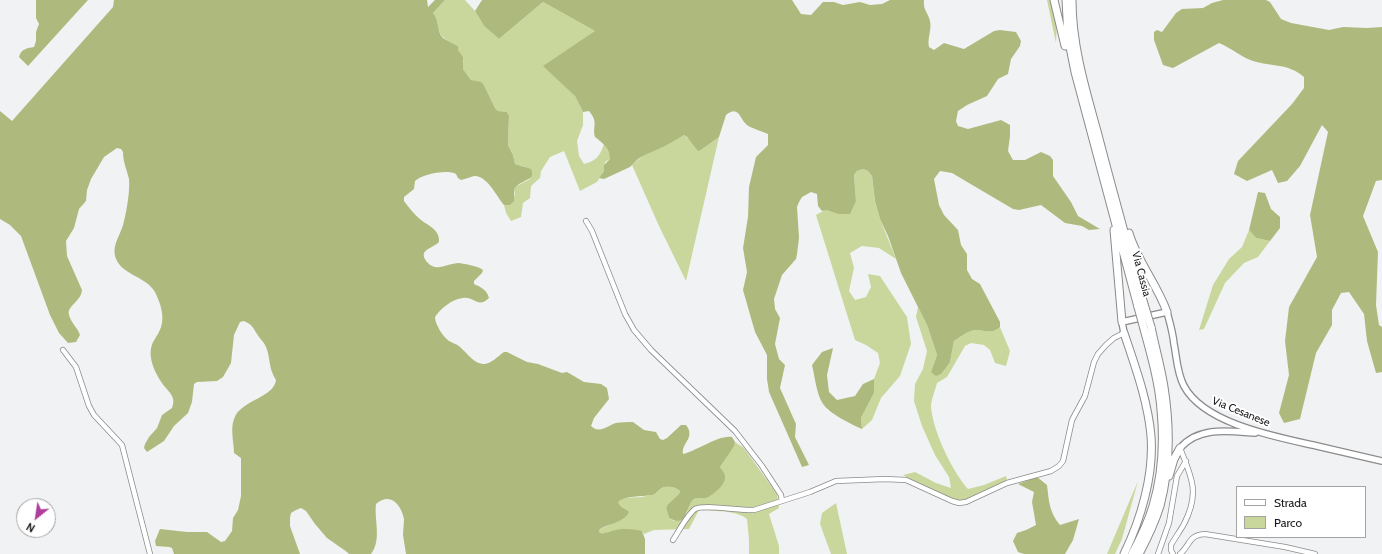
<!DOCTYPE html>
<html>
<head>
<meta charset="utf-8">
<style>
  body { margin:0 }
  #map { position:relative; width:1382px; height:554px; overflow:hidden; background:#f1f2f4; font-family:Cabin,sans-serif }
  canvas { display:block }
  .legend { position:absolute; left:1236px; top:486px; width:130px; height:52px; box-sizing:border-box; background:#fff; border:1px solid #a3a3a3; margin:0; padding:5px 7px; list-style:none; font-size:12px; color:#181819 }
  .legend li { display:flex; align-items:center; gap:8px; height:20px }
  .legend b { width:20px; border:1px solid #a3a3a3 }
  .north { position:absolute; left:16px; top:498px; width:40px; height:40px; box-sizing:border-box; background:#fff; border:1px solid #a3a3a3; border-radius:50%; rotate:210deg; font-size:11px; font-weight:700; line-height:16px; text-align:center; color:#181819 }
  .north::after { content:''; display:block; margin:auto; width:14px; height:18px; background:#ad3e9b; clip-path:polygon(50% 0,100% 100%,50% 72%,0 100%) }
</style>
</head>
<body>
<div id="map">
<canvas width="1382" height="554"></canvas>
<ul class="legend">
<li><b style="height:5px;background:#fff"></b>Strada</li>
<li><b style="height:11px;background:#cad79c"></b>Parco</li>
</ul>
<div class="north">N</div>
</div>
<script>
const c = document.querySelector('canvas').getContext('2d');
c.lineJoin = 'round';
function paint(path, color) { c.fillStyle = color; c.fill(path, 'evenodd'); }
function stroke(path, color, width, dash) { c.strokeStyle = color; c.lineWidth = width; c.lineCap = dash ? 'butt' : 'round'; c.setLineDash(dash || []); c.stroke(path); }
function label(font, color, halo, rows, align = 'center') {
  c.font = font + ' Cabin,sans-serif'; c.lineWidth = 4; c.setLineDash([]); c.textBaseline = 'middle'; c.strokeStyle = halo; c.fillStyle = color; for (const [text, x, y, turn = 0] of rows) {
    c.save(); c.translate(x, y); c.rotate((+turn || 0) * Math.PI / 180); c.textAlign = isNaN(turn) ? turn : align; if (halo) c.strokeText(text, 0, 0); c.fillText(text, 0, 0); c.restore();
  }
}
paint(new Path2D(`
  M445,0H465L475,11L484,26L499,39L543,2L595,31L575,96L583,112V125L577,141L579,156L584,164C596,161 600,156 604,144L610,155V159L605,162L604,171L597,182L580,191L564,151L550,157L541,171L540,178L531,186L530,198L523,203L521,217L511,221L506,213L504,205H510L515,194L514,190L515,187L530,179L525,167L515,164L513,155L508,145L509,116L507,112L498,111L495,108L484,85L471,80L463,69C462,66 464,62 463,59C461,53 457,52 458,46C453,43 447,41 443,37C436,31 440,20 433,13Z
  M1047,0H1058L1056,43Z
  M684,135L701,150L719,137L686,281L659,226L632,165C646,152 666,143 684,135Z
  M863,169L868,171L872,176L875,201L880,219L896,259L879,248L862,246L850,253L854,268L849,291L855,300L866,297L871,287L868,274L880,276L907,317L911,344L900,376L881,398L872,420L862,429L861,418L874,393V379L880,363L878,353L866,345L855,340L816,215L827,209L838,214L856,201L854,175L857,171Z
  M1249,230L1256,238L1270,241L1258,257L1244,263L1225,283L1204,329L1199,330L1213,285L1229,259L1242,247Z
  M918,307L927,325L937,355L931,372L950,362L954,341C959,338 965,333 971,331C981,327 989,337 1000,327L1010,351L1006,366L995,363L990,350L984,345L971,343L965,346L947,377L937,383C935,391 931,400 931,407C933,431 952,471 968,489L984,485L1006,476L1007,480C995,488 982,496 968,500C951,505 918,483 903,475L915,472L936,483L951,488L949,477L935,455L922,426L914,401L915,384L923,369L927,351L916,317Z
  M735,442L744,448L777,494L779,508L769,514L779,546V554H749V540L747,519C737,510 713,511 699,510L689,529L654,530L644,534L642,531L616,530L609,533H600L599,531L600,529L607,526L627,510L618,504L617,502C624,496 634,498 642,497C646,496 654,495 657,492C660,490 661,488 665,487C670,486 676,487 680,491L679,494L668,504L666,508L669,518L674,521L687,515C688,510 688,504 692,500C696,497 703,497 708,496C717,494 723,483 725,475L720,467Z
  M1138,481L1122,539L1115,554H1107Z
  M836,503L847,554H831L820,524L822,513Z`), '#cad79c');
paint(new Path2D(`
  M36,0H88L28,66L19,57C21,49 27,48 34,47L36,41V32L39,24L36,18Z
  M114,0H427L428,7L435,0H445L433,13C440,20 436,31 443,38C447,41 453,43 458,46V50L463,57V69L471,80L481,82L484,85L495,108L498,111L507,112L509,116L508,145L513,155L515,164L531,169L532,172V176C528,181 514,184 514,191C514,194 514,198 514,201L510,205H504C497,197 487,175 474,176C470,177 466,179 461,180L458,178L456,174C447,169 422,174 415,181L414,189L404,197V201C409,208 415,215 421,220C429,226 440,230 439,242C435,246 427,248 424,253C423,257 425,259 427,262C436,273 448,263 459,263C465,264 478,266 483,270L482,273L474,281V284C481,287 487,290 489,298C478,309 474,296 463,298C452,299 440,309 435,317C435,324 443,337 449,341C452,343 457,344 460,347C467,353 475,365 485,364C492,363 498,356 504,352H507L527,362L538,364L562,373L567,372L584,382L601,384L607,388L609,399L594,418L591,426C599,434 607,426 616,423C621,422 627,422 633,422L644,430L656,432L660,439L663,440L667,438L681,425H686C696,438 681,443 683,454C696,451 720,434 732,437L735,442L734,446L720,467C722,470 726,474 725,478C725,485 712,496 706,498C702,499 698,497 694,499C685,505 689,529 669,518L666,508L668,504L679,494L680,491C676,487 670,486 665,487C659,488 657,494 652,495C642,497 625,495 618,502C619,507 626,508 629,512C623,523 610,523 600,529L599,531L600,533C607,534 610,531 616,530C623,528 635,529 642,531L645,539V554H406C405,548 404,541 403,535C403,530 404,524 404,519C401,504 390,492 376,504C374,520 382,540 371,554H349L347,552L327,538L315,524L306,511L301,508L296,510L291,513L290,518V526L300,554H174L172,548L169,547L156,546L155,541L160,529L187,532H207L221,542L225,541L232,531L233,518L238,510L241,496V458L234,453C234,443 230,429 234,419C240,400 274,398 276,380C268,367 271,360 266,347C264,342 260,339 257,334C252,327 253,325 244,321L240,322L234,335L231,363L223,377L217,381L197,382L194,384L192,402L188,413L174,426L164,441L147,452L144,448L145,444L149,437L157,428L162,415L172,408C177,396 168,392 162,383C157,376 152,366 151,358C149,342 157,339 161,327C165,316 160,302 155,292C146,276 120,275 115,256C112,244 122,233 124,221C127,209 130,191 129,179C127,170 123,162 123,152L121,149L117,148L104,157L91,179L87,190L86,201L79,209L74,228L66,241L67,256L82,290C81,302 66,306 69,315C71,323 78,328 80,335L76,342L68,343L59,333L50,315L21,236L10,225L0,219V111L12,121L113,7Z
  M482,0H792L801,14L811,15L823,2H834L843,5L860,2L870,5L882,4L890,0H924C923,11 928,12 930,21C932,30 927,38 929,47L934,50L944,43L964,49L994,31L1000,30L1016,32L1021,41L1020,46L1011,59L1008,74L998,79L987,96L967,105L958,111L956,121L958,126L968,129L1001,120L1010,125V136L1008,151L1013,160H1025L1041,152L1050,156L1053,160V176L1071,202L1078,216L1100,229L1089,230L1082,226L1065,223L1041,205L1019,210L1013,209L952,173L940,171L934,179L939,205L944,215L958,230L961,245L967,254V270L972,279L980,284L1000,322V327C989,337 981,327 971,331C965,333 959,338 954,341L950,362L941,374L936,376L931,372L937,355L927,325L901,273L888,236L880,219L875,201L872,176L868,171L863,169L857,171L854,175L856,201L850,214H838L827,210L822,211L818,206L817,194L811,192L802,197L799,202L797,207L799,238L797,254L796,259L782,275L774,299L775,309L780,318L775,344L779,359L785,365L780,388L796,424L795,437L809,465L802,467L769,392L767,379V355L755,332L743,290L747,272L743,248L748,217L749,187L756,157L768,145V134C762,131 753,129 747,125C740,120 739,104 726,115L719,137L701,150L698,151L687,137L684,135L665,146L647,154L638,159L630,167L604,179L599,178L604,171V165L610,159C610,149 602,142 595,137C592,126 599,123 589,111L583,112L575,96L543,66L595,31L543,2L499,39L484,26L475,11Z
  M1223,0H1266L1270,2L1281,19L1291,23L1329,30L1343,27L1367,28L1382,27V180L1376,181L1363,216L1378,252L1376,305L1379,325L1382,327V372L1376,373L1367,341L1364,314L1349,292L1341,293L1332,310V325L1316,353L1300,419L1284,423L1279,413L1289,375L1285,341L1289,307L1317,257L1310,215L1328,132L1322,125L1300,166L1287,181L1278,183L1272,170L1247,181L1234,174L1238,161L1292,104L1304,88V77C1288,63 1272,67 1253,61C1243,58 1231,48 1219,43L1173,68L1163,65L1154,40V32L1157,30L1162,32L1176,13L1182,9L1203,8L1212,3Z
  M1258,192L1265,193L1271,209L1280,217V228L1270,241L1256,238L1249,230Z
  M833,348L827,375L829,392L837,400L855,396L863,384L874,379V393L861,418L862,429C851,424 830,414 823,404C816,393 815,377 812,365L822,352Z
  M1037,477L1047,485C1049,501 1049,512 1060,525L1079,519L1073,540L1065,554H1024L1018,552L1013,541L1017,533L1026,530L1036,525L1032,502L1034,492L1018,484Z`), '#aeba7d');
const minor = new Path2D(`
  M586,221L592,231L625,314L634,330L651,350L735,431L762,466L781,495L782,501
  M63,350L76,367L89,406L94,415L122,445L150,554
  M673,540C679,531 687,515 695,509C703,504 741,511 754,510L810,492L836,481L885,479L906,480L952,501L959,503L966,502L1007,483L1051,471L1059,466L1063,461L1072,420L1085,396L1094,362L1098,354L1106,345L1114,338L1124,333
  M1158,554L1169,523L1177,476L1186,461
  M1173,554L1171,550V545C1175,538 1180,531 1184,524C1200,493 1192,478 1180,448
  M1180,554C1190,546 1188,535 1205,534L1285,547L1315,554`);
const tertiary = new Path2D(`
  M1124,333L1122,322L1167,312C1170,323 1173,333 1174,344C1177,359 1177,373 1184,386C1204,424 1277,437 1317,446C1338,451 1360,456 1382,461
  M1180,448C1199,426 1229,431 1255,433`);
const trunk = new Path2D(`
  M1054,0L1065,46
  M1066,0L1068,37L1075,72L1138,307
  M1072,0C1072,45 1085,88 1097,131C1112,189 1128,246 1144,304
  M1114,230L1122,322
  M1129,233C1137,261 1157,284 1167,312
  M1169,476L1174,459L1180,448
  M1124,554C1141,519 1154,475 1151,436C1148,401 1135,366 1124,333
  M1132,554C1140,539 1148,523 1153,506C1162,476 1164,441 1161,410C1159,382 1151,355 1144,329
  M1139,554C1147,539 1155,522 1160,506C1170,468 1170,425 1164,387C1161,367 1155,347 1151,327`);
stroke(minor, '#8b8b8d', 6);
stroke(tertiary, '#8b8b8d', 8);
stroke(trunk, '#8b8b8d', 9);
stroke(minor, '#fff', 4.5);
stroke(tertiary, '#fff', 5.5);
stroke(trunk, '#fff', 7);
const trunkBridge = new Path2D(`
  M1144,304L1151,327
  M1138,307L1144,329`);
stroke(trunkBridge, '#8b8b8d', 9, []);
stroke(trunkBridge, '#fff', 7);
label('11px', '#181819', '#fff', [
  ["Via Cassia",1141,274,75],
  ["Via Cesanese",1241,412,22]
]);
</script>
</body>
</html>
